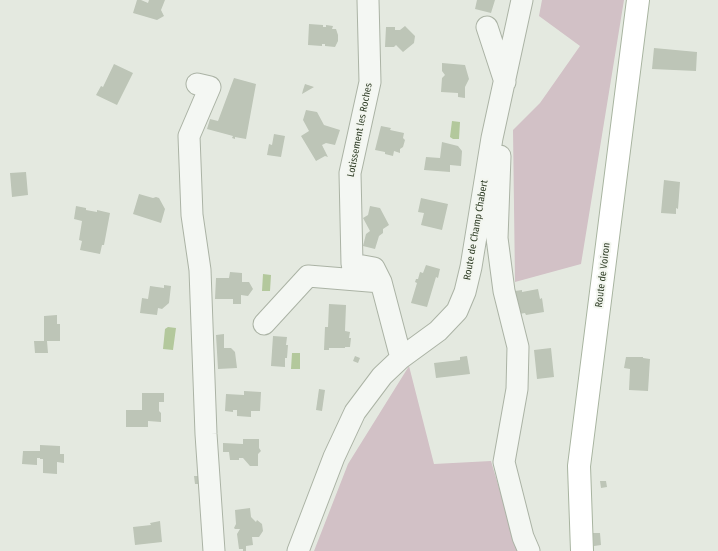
<!DOCTYPE html>
<html>
<head>
<meta charset="utf-8">
<style>
  body { margin:0 }
  canvas { display:block; background:#e4e9e0 }
</style>
</head>
<body>
<canvas width="718" height="551"></canvas>
<script>
const c = document.querySelector('canvas').getContext('2d');
c.lineJoin = 'round';
function paint(path, color) { c.fillStyle = color; c.fill(path, 'evenodd'); }
function stroke(path, color, width, dash) { c.strokeStyle = color; c.lineWidth = width; c.lineCap = dash ? 'butt' : 'round'; c.setLineDash(dash || []); c.stroke(path); }
function label(font, color, halo, rows, align = 'center') {
  c.font = font + ' "Fira Sans Condensed",sans-serif'; c.lineWidth = 4; c.setLineDash([]); c.textBaseline = 'middle'; c.strokeStyle = halo; c.fillStyle = color; for (const [text, x, y, turn = 0] of rows) {
    c.save(); c.translate(x, y); c.rotate((+turn || 0) * Math.PI / 180); c.textAlign = isNaN(turn) ? turn : align; if (halo) c.strokeText(text, 0, 0); c.fillText(text, 0, 0); c.restore();
  }
}
paint(new Path2D(`
  M542,0H624L581,264L515,282L513,130L540,103L580,46L539,16Z
  M409,366L434,464L491,461L518,551H314L348,464Z`), '#d2c1c6');
paint(new Path2D(`
  M452,121L460,122L459,139H453L450,137Z
  M263,274L271,275L270,291H262Z
  M168,327L176,328L173,350L163,349L165,329Z
  M292,353H300V369H291Z`), '#b3c89c');
paint(new Path2D(`
  M137,0H141L148,3L149,0H165L161,10L164,16L157,20L133,13Z
  M477,0H495L491,13L475,9Z
  M309,24L323,25V27H326V25L333,26L332,29H336L338,35V41L335,47L325,46V44H322V46L308,45Z
  M405,26L415,36L414,43L403,52L396,45L394,47H385L386,27H395V30H400Z
  M654,48L697,52L696,71L652,69Z
  M442,63L465,65L469,79L465,87V98L458,97V93L441,92L442,78L445,75L442,71Z
  M114,64L133,73L117,105L96,95L101,86L103,87Z
  M234,78L256,84L246,139L235,137V139L232,138L233,136L207,129L210,119L218,121Z
  M305,84L314,87L302,94L303,90Z
  M306,110L317,112L324,125L340,130L335,145L326,143L322,145L328,157L325,156L316,161L301,136L309,131L303,120Z
  M381,126L391,128L390,130L404,133L403,138L405,140L403,147L400,149V153L394,151L393,156L385,154V152L375,150Z
  M274,134L285,136L281,157L267,155L269,144L272,145Z
  M442,142L458,146L462,151L461,166L450,165V172L424,170L426,157L440,158Z
  M26,172L28,195L12,197L10,173Z
  M664,180L680,182L678,209L676,208V214L661,213Z
  M139,194L153,198L156,197L159,198L165,209L161,223L133,214Z
  M421,198L448,204L442,230L421,225L424,213L418,212Z
  M76,206L86,208V210L97,212V210L110,213L104,245H102L100,254L80,250L82,241L79,240L82,221L74,219Z
  M370,206L380,208L389,225L383,229V233L379,236L375,249L363,246L366,234L370,231L363,218L368,215Z
  M426,265L440,269L438,278L436,277L427,307L411,303L417,283L415,282L416,279H418L420,272L423,273Z
  M230,272L242,273V282H249L253,289L248,296L241,295V304H233V299H215L216,278H229Z
  M164,285L171,286L169,303L162,309L158,308L157,315L140,313L142,298L148,299L150,286L164,288Z
  M538,289L540,299L542,298L544,312L526,315L525,313L519,314L515,291L522,290V292Z
  M329,304L346,305L345,331L350,332L349,338H351L350,347H345V348H329V350H324L325,327H328Z
  M57,315V324H60V341H47L48,353H35L34,341H44V316Z
  M224,334V348H231L235,352L237,368L218,369L216,335Z
  M273,336L287,337L286,345H288L287,358H285V367L271,366Z
  M551,348L554,377L537,379L534,350Z
  M355,356L360,358L358,363L353,361Z
  M467,356L470,374L436,378L434,363L460,360V357Z
  M626,357H643V358L650,359L648,391L629,390L630,369L624,368Z
  M319,389L325,390L322,411L316,410Z
  M244,391L261,392L260,411H251V417L237,416V410H233V412L225,411L226,394L244,395Z
  M142,393H164V402H159V411L161,413V422L148,421V427H126V410H142Z
  M243,439H259V448L261,451L258,454V466H250L243,458H239V460H230L229,452H223V443L243,444Z
  M40,445L60,446V454H64V463L57,462V474L43,473V459H40V458H37V465L22,464L23,451H40Z
  M194,476H198V484H195Z
  M600,481H606L607,487L601,488Z
  M250,508L251,517L256,522L257,520L262,524L263,531L259,537H252L253,545L246,546V551H243V549H239L237,534L240,529H235L234,528L236,524L235,510Z
  M160,521L162,542L135,545L133,527L151,525L150,523Z
  M593,533H600L601,545L594,546Z`), '#bdc5b7');
const minor = new Path2D(`
  M368,0L370,82L350,173L352,264L374,268L381,282L401,358
  M487,27L505,82
  M197,84L210,87L189,136L192,215L200,270L206,434L214,551
  M500,156L497,238L504,291L518,347L517,389L504,462L523,537L529,551
  M264,324L308,276L381,282
  M298,551L334,457L355,412L382,376L401,358L438,331L457,311L465,292L471,267L492,138L522,0`);
const major = new Path2D(`
  M582,551L579,466L638,0`);
stroke(minor, '#abb3a5', 23);
stroke(major, '#a8b4a0', 24);
stroke(minor, '#f4f7f3', 21);
stroke(major, '#fff', 22);
label('10px', '#324029', '#f3f6f0', [
  ["Lotissement les Roches",360,130,-79],
  ["Route de Champ Chabert",476,230,-80],
  ["Route de Voiron",603,275,-83]
]);
</script>
</body>
</html>
